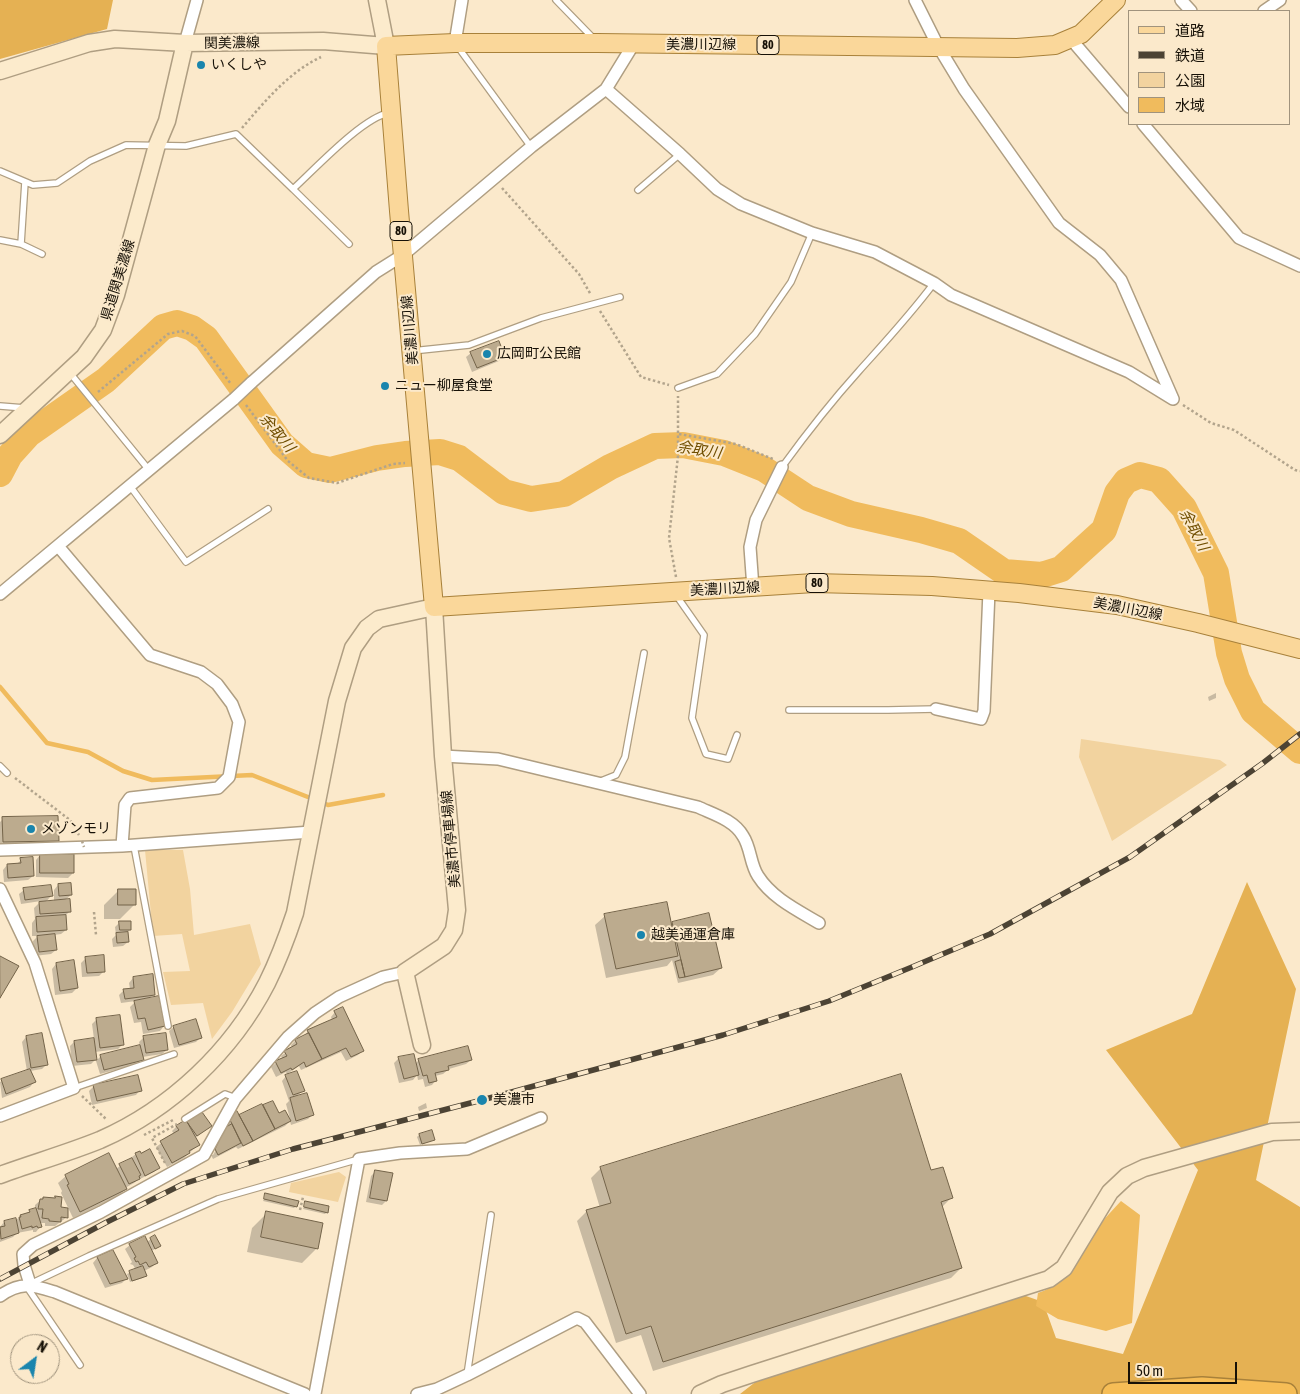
<!DOCTYPE html>
<html>
<head>
<meta charset="utf-8">
<style>
  body { margin:0 }
  #map { position:relative; width:1300px; height:1394px; overflow:hidden; background:#fbe9cb; font-family:"Asap Condensed","Noto Sans JP",sans-serif }
  canvas { display:block }
  .legend { position:absolute; left:1128px; top:10px; width:162px; height:115px; box-sizing:border-box; background:#fbe9cb; border:1px solid #a0937d; margin:0; padding:6px 9px; list-style:none; font-size:15px; color:#171107 }
  .legend li { display:flex; align-items:center; gap:10px; height:25px }
  .legend b { width:25px; border:1px solid #a0937d }
  .north { position:absolute; left:10px; top:1334px; width:50px; height:50px; box-sizing:border-box; background:#fbe9cb; border:1px solid #a0937d; border-radius:50%; rotate:31deg; font-size:14px; font-weight:700; line-height:20px; text-align:center; color:#171107 }
  .north::after { content:''; display:block; margin:auto; width:18px; height:22px; background:#1a85ad; clip-path:polygon(50% 0,100% 100%,50% 72%,0 100%) }
  .scale { position:absolute; left:1128px; top:1362px; width:109px; height:22px; box-sizing:border-box; border:2px solid #171107; border-top:0; padding-left:6px; font-size:15px; line-height:18px; white-space:nowrap; color:#171107; -webkit-text-stroke:4px #fbe9cb; paint-order:stroke }
</style>
</head>
<body>
<div id="map">
<canvas width="1300" height="1394"></canvas>
<ul class="legend">
<li><b style="height:6px;background:#fad79a"></b>道路</li>
<li><b style="height:6px;background:#4c4334"></b>鉄道</li>
<li><b style="height:14px;background:#f2d39f"></b>公園</li>
<li><b style="height:14px;background:#f0bb5d"></b>水域</li>
</ul>
<div class="north">N</div>
<div class="scale">50 m</div>
</div>
<script>
const c = document.querySelector('canvas').getContext('2d');
c.lineJoin = 'round';
function paint(path, color) { c.fillStyle = color; c.fill(path, 'evenodd'); }
function stroke(path, color, width, dash) { c.strokeStyle = color; c.lineWidth = width; c.lineCap = dash ? 'butt' : 'round'; c.setLineDash(dash || []); c.stroke(path); }
function label(font, color, halo, rows, align = 'center') {
  c.font = font + ' "Asap Condensed","Noto Sans JP",sans-serif'; c.lineWidth = 4; c.setLineDash([]); c.textBaseline = 'middle'; c.strokeStyle = halo; c.fillStyle = color; for (const [text, x, y, turn = 0] of rows) {
    c.save(); c.translate(x, y); c.rotate((+turn || 0) * Math.PI / 180); c.textAlign = isNaN(turn) ? turn : align; if (halo) c.strokeText(text, 0, 0); c.fillText(text, 0, 0); c.restore();
  }
}
paint(new Path2D(`
  M1081,739L1220,760L1227,765L1112,841L1079,757Z
  M145,850H183L190,889L194,935L250,924L261,964L232,1012L212,1039L203,1003L171,1005L163,972L190,971L182,934L153,936Z
  M339,1172L346,1177L338,1202L289,1192L291,1183Z`), '#f2d39f');
paint(new Path2D(`
  M0,0H113L107,29L0,59Z
  M1247,882L1296,989L1256,1180L1300,1207V1394H740L758,1380L1009,1290L1043,1302L1056,1338L1123,1354L1198,1170L1106,1050L1192,1014Z`), '#e5b153');
paint(new Path2D(`
  M1121,1201L1140,1215L1132,1323L1106,1331L1058,1319L1036,1306L1038,1293C1075,1280 1080,1255 1100,1225C1106,1216 1114,1209 1121,1201Z`), '#f0bb5d');
paint(new Path2D(`
  M471,353L503,357L499,361L472,372L466,357Z
  M1216,693V698L1209,701L1208,697Z
  M3,819L57,841L50,848L0,849V822Z
  M40,855L73,873L68,878L36,877V860Z
  M21,860L33,876L28,880L4,882L3,870L7,865H16Z
  M58,885L71,895L64,901L70,911L65,916L66,930L61,934L54,935L56,950L51,954L34,956L33,941L38,936H32V923L35,919L34,908L41,901L21,904L19,894L24,890L51,896L45,903L54,902V890Z
  M119,890L135,904L120,919H104V905Z
  M605,916L671,925L673,923L721,968L713,975L678,983L672,960L667,966L606,978L595,925Z
  M120,922L130,930L127,933L128,942L123,946L113,947L112,939L116,935L115,927Z
  M86,958L104,971L99,976L82,977L81,963Z
  M73,962L77,988L72,993L55,995L52,969L56,964Z
  M133,978L154,994L149,999L164,1026L160,1031L143,1034L141,1022L134,1023L130,1007L136,1001L121,1003L119,995L124,990L130,989L129,983Z
  M335,1012L363,1050L358,1055L346,1061L341,1052L301,1070L299,1066L287,1074L286,1072L276,1077L271,1067L282,1058L281,1056L292,1048L291,1045L295,1041L304,1037L308,1031L332,1020L331,1017Z
  M97,1019L123,1044L118,1049L95,1052L96,1059L91,1064L72,1066L70,1046L74,1042L94,1039L92,1024Z
  M174,1027L200,1038L196,1042L174,1048L169,1031Z
  M26,1037L47,1064L42,1069L30,1071L34,1082L30,1087L2,1098L0,1082L27,1071L22,1042Z
  M144,1037L167,1050L162,1054L142,1057V1059L138,1064L100,1074L96,1061L101,1056L140,1046L139,1042Z
  M399,1058L415,1064L419,1060H471L466,1064L449,1069L443,1074L435,1076L436,1080L432,1085L425,1087L423,1079L418,1080L417,1075L413,1080L399,1083L394,1063Z
  M286,1076L303,1090L296,1097L313,1114L308,1119L291,1125L290,1121L285,1126L238,1149L236,1147L213,1159L211,1155H213L228,1128L225,1124L237,1113L239,1116L272,1103L278,1114L290,1119L286,1104L289,1101L282,1081Z
  M94,1086L140,1090L136,1095L92,1105L89,1091Z
  M426,1103L427,1108L419,1111L418,1107Z
  M202,1113L210,1126L195,1138L198,1145L184,1158L167,1167L156,1147L174,1134L172,1131L176,1127L186,1122L187,1124Z
  M419,1135L433,1140L420,1145L417,1137Z
  M136,1154L158,1168L154,1172L140,1179V1178L134,1183L125,1188L126,1189L118,1196L73,1218L61,1193L62,1191L58,1183L66,1176L116,1169Z
  M601,1168L930,1172L951,1198L942,1207L961,1268L951,1278L653,1371L641,1335L616,1343L577,1221L587,1211L600,1208L591,1178Z
  M375,1172L391,1174L386,1201L382,1205L366,1202L371,1176Z
  M266,1195L296,1206L294,1208L263,1201Z
  M43,1198L59,1208L67,1217L55,1226H45V1223H39L40,1227L36,1232H33V1230L17,1233L13,1237L0,1242V1227L4,1222L15,1221L21,1216L35,1210V1205Z
  M306,1202L327,1212L325,1214L303,1209Z
  M267,1213L317,1248L302,1263L247,1252L252,1228Z
  M154,1237L157,1248L151,1251L157,1262L152,1267L144,1271L145,1276L143,1278L130,1282L127,1274L136,1270L133,1265L130,1264L132,1262L125,1249L130,1245L147,1242Z
  M113,1251L126,1279L122,1283L105,1288L93,1263L97,1258Z`), '#0003');
stroke(new Path2D(`
  M0,687L47,743L88,752L123,771L152,780L252,775L313,799
  M321,802L328,805L383,795`), '#f0bb5d', 4.5);
stroke(new Path2D(`
  M0,474L10,455L29,434L106,380L163,327L177,323L192,328L206,338L282,444L306,465L330,470L377,458L405,454L440,452L459,458L504,492L531,499L564,494L610,467L655,446L683,445L724,453L764,469L808,498L851,514L921,530L959,541L1004,572L1042,575L1061,569L1104,530L1117,493L1126,481L1140,475L1159,480L1184,508L1216,573L1229,653L1237,679L1253,711L1300,751`), '#f0bb5d', 26);
const building = new Path2D(`
  M499,341L505,357L477,368L470,352Z
  M58,816L59,841L3,842L2,817Z
  M40,854H74V873H40Z
  M33,857L34,876L8,878L7,864L21,863L20,858Z
  M71,883L72,895L59,896L58,884Z
  M51,885L53,896L25,900L23,888Z
  M118,889H136V905H118Z
  M70,899L71,912L40,914L39,902Z
  M667,902L678,956L616,969L604,914Z
  M709,913L722,968L685,977L672,922Z
  M66,915L67,930L37,932L36,917Z
  M119,921H131V930H120Z
  M128,932L129,942L117,943L116,933Z
  M55,934L57,950L39,952L37,936Z
  M104,955L105,972L87,973L85,957Z
  M0,956L19,966L0,998Z
  M74,960L78,988L60,991L56,963Z
  M681,960L685,977L679,978L675,962Z
  M153,974L155,995L125,999L123,989L134,988L133,977Z
  M159,996L165,1026L148,1030L145,1018L138,1019L134,1001Z
  M343,1007L364,1051L351,1057L346,1048L322,1059L307,1030L337,1017L334,1011Z
  M120,1015L124,1045L100,1048L96,1018Z
  M196,1019L202,1038L179,1045L173,1026Z
  M42,1033L48,1065L31,1068L26,1036Z
  M166,1033L168,1050L146,1053L143,1036Z
  M309,1033L322,1059L306,1067L304,1062L292,1070L291,1068L281,1073L275,1061L287,1056L284,1051L297,1044L295,1040Z
  M94,1038L97,1060L77,1062L74,1041Z
  M140,1045L144,1060L104,1070L100,1055Z
  M468,1046L472,1060L448,1066L449,1070L435,1073L437,1081L429,1083L427,1075L423,1076L418,1059Z
  M414,1054L419,1075L404,1079L398,1057Z
  M30,1069L36,1082L6,1094L1,1079Z
  M297,1071L305,1091L293,1095L285,1075Z
  M901,1074L931,1170L943,1167L953,1198L941,1202L962,1268L663,1362L651,1326L626,1334L586,1210L611,1203L600,1167Z
  M138,1075L142,1091L97,1101L93,1085Z
  M307,1093L314,1115L296,1121L290,1098Z
  M273,1101L279,1113L285,1110L291,1121L275,1129L263,1105Z
  M262,1104L275,1129L253,1141L239,1115Z
  M237,1111L253,1141L243,1146L229,1118Z
  M202,1112L212,1126L197,1136L187,1122Z
  M186,1120L200,1145L189,1151L190,1153L172,1163L160,1141L179,1130L176,1126Z
  M232,1124L241,1143L218,1155L215,1149L225,1128Z
  M432,1130L435,1140L422,1144L419,1134Z
  M150,1149L160,1168L145,1176L135,1153L140,1151L141,1153Z
  M109,1153L127,1189L80,1212L67,1185L69,1184L65,1175Z
  M132,1158L141,1175L139,1176L140,1179L129,1184L119,1164Z
  M375,1170L393,1173L387,1201L370,1198Z
  M265,1193L299,1201L297,1207L264,1199Z
  M55,1196L62,1197L61,1207L68,1208V1218L61,1217V1222L49,1221V1219L42,1218L43,1209H38L40,1199H43V1197L55,1198Z
  M305,1201L329,1206L328,1213L304,1207Z
  M36,1208L42,1227L38,1228L37,1226L32,1228V1226L22,1229L19,1217H21L20,1215L30,1212L29,1210Z
  M266,1211L323,1223L318,1249L261,1237Z
  M16,1218L19,1233L1,1239L0,1227L5,1226L4,1221Z
  M155,1235L161,1246L155,1249L150,1238Z
  M145,1236L158,1263L149,1267L146,1262L140,1265L138,1261L136,1262L134,1258L136,1257L129,1244Z
  M113,1250L128,1279L110,1284L97,1257Z
  M143,1266L147,1276L132,1281L129,1271Z`);
paint(building, '#bcab8e');
stroke(building, '#736349', 1);
const lane = new Path2D(`
  M556,0L593,38
  M458,47L531,147
  M0,171L33,185L57,183L90,161L126,145L186,146L236,134L293,189
  M638,190L680,154
  M0,240L21,244L42,254
  M21,244L25,182
  M349,244L293,189C314,170 363,117 389,113
  M412,351L469,345L541,318L620,297
  M70,373L149,470
  M678,388L717,374L755,334L791,282L812,233
  M0,406L25,408
  M782,467C806,434 832,401 859,371C885,342 911,314 934,283
  M130,486L186,562L268,509
  M676,595L704,635L692,718L706,754L728,759L737,735
  M789,710H888L936,709
  M0,766L7,773
  M601,781L616,775L625,757L644,653
  M134,846L168,1026
  M74,1088L174,1054
  M185,1119L225,1094L236,1098
  M30,1284L89,1256L218,1199L359,1159
  M27,1287L80,1365
  M467,1375L491,1215`);
const street = new Path2D(`
  M915,0L938,46L964,89L1059,223L1100,255L1121,280L1173,399
  M1181,0L1191,11
  M1264,11L1280,0
  M1070,38L1129,107
  M185,43L197,0
  M455,43L462,0
  M606,89L680,154L717,189L741,204L812,233L875,252L934,283L951,295L1129,372L1173,399
  M1143,124L1239,238L1300,266
  M251,383L376,272L403,255L531,147L606,89L633,45
  M58,546L150,655L201,672L217,684L232,704L239,722L229,777L218,788L130,798L125,805L122,846
  M753,588L750,547L756,520L782,467
  M0,594L234,399
  M936,709L981,719L984,711L989,591
  M443,756L498,759L698,807C713,814 734,820 743,836C751,848 750,864 758,876C772,898 797,910 819,923
  M0,850L122,846L311,832
  M0,889L35,963L74,1088L0,1116
  M30,1284L24,1265L23,1254L33,1245L101,1212L204,1155L235,1099L288,1037L315,1013L339,997L383,977L405,972
  M0,1296C21,1281 32,1285 55,1292L305,1394
  M315,1394L359,1159L400,1153L467,1149L541,1118
  M417,1394L437,1389L467,1375L577,1318L585,1322L640,1394`);
const secondary = new Path2D(`
  M0,71L89,43L115,39L185,43L323,41L386,46L377,0
  M0,435L84,357L103,330L116,295L157,145L167,121L185,43
  M0,1175C33,1163 68,1153 100,1140C171,1109 232,1051 267,983C278,961 287,937 295,913L337,701L353,648L367,628L379,619L434,607L443,756L457,910L454,930L444,946L405,972L422,1045
  M700,1394L722,1384L752,1374L1049,1279L1064,1268L1110,1192L1127,1176L1144,1168L1272,1132L1300,1131`);
const primary = new Path2D(`
  M1116,0L1081,34L1055,45L1017,48L598,43H455L386,46L399,211L434,607L814,583L932,586L1019,593L1117,605L1198,623L1300,649`);
const highway = new Path2D(`
  M1113,1394L1202,1388L1286,1394`);
stroke(lane, '#af9e82', 8);
stroke(street, '#af9e82', 14);
stroke(secondary, '#af9e82', 19);
stroke(primary, '#a8813a', 20);
stroke(highway, '#a8813a', 24);
stroke(new Path2D(`
  M242,128C265,101 289,72 321,57
  M502,188L579,274L591,295
  M600,311L641,377L669,385
  M98,392L168,334L182,331L195,336L231,384
  M246,405L288,461L309,478L337,483L393,464L405,463
  M1183,405L1211,423L1234,430L1295,470L1300,471
  M679,434L736,444L773,459
  M676,577L669,538L678,456V396
  M15,778L70,820L79,835
  M94,912L96,935
  M82,1096L107,1120
  M144,1135L175,1119
  M165,1163L152,1138L177,1124
  M300,1210L303,1197`), '#b2a48c', 2.5, [2.5, 2.5]);
stroke(lane, '#fff', 5.5);
stroke(street, '#fff', 11);
stroke(secondary, '#fcebcc', 16);
stroke(primary, '#fad79a', 18);
stroke(highway, '#f6bd56', 21);
const rail = new Path2D(`
  M0,1279L105,1223L183,1184L293,1149L482,1100L723,1035L829,1001L912,967L990,934L1130,857L1263,763L1300,734`);
stroke(rail, '#4c4334', 5.5);
stroke(rail, '#fbe9cb', 4, [11]);
const streetBridge = new Path2D(`
  M234,399L251,383`);
stroke(streetBridge, '#af9e82', 14, []);
stroke(new Path2D(`
  M82,841L84,847`), '#b2a48c', 2.5, [2.5, 2.5]);
stroke(streetBridge, '#fff', 11);
for (const [x, y, r, color] of [
  [201,65,5,"#1a85ad"],
  [487,354,5,"#1a85ad"],
  [385,386,5,"#1a85ad"],
  [31,829,5,"#1a85ad"],
  [641,935,5,"#1a85ad"],
  [482,1100,6,"#1a85ad"]
]) { const dot = new Path2D(); dot.arc(x, y, r, 0, 2 * Math.PI); c.fillStyle = color; c.fill(dot); stroke(dot, '#fbe9cb', 2); }
for (const [x, y, w] of [
  [768,45,22],
  [401,231,22],
  [817,583,22]
]) { const box = new Path2D(); box.roundRect(x - w / 2, y - 9.5, w, 19, 4); c.fillStyle = '#fbe9cb'; c.fill(box); stroke(box, '#171107', 1); }
label('bold 12px', '#171107', null, [
  ["80",768,45],
  ["80",401,231],
  ["80",817,583]
]);
label('14px', '#171107', '#fbe9cb', [
  ["関美濃線",232,43,-1],
  ["美濃川辺線",701,45],
  ["県道関美濃線",118,280,-73],
  ["美濃川辺線",410,330,-95],
  ["美濃川辺線",725,589,-3],
  ["美濃川辺線",1128,609,11],
  ["美濃市停車場線",451,839,-95]
]);
label('14px', '#171107', '#fbe9cb', [
  ["いくしや",211,65],
  ["広岡町公民館",497,354],
  ["ニュー柳屋食堂",395,386],
  ["メゾンモリ",41,829],
  ["越美通運倉庫",651,935],
  ["美濃市",493,1100]
], 'left');
label('italic 15px', '#704e00', '#fbe9cb', [
  ["余取川",277,433,50],
  ["余取川",699,450,9],
  ["余取川",1194,530,62]
]);
</script>
</body>
</html>
